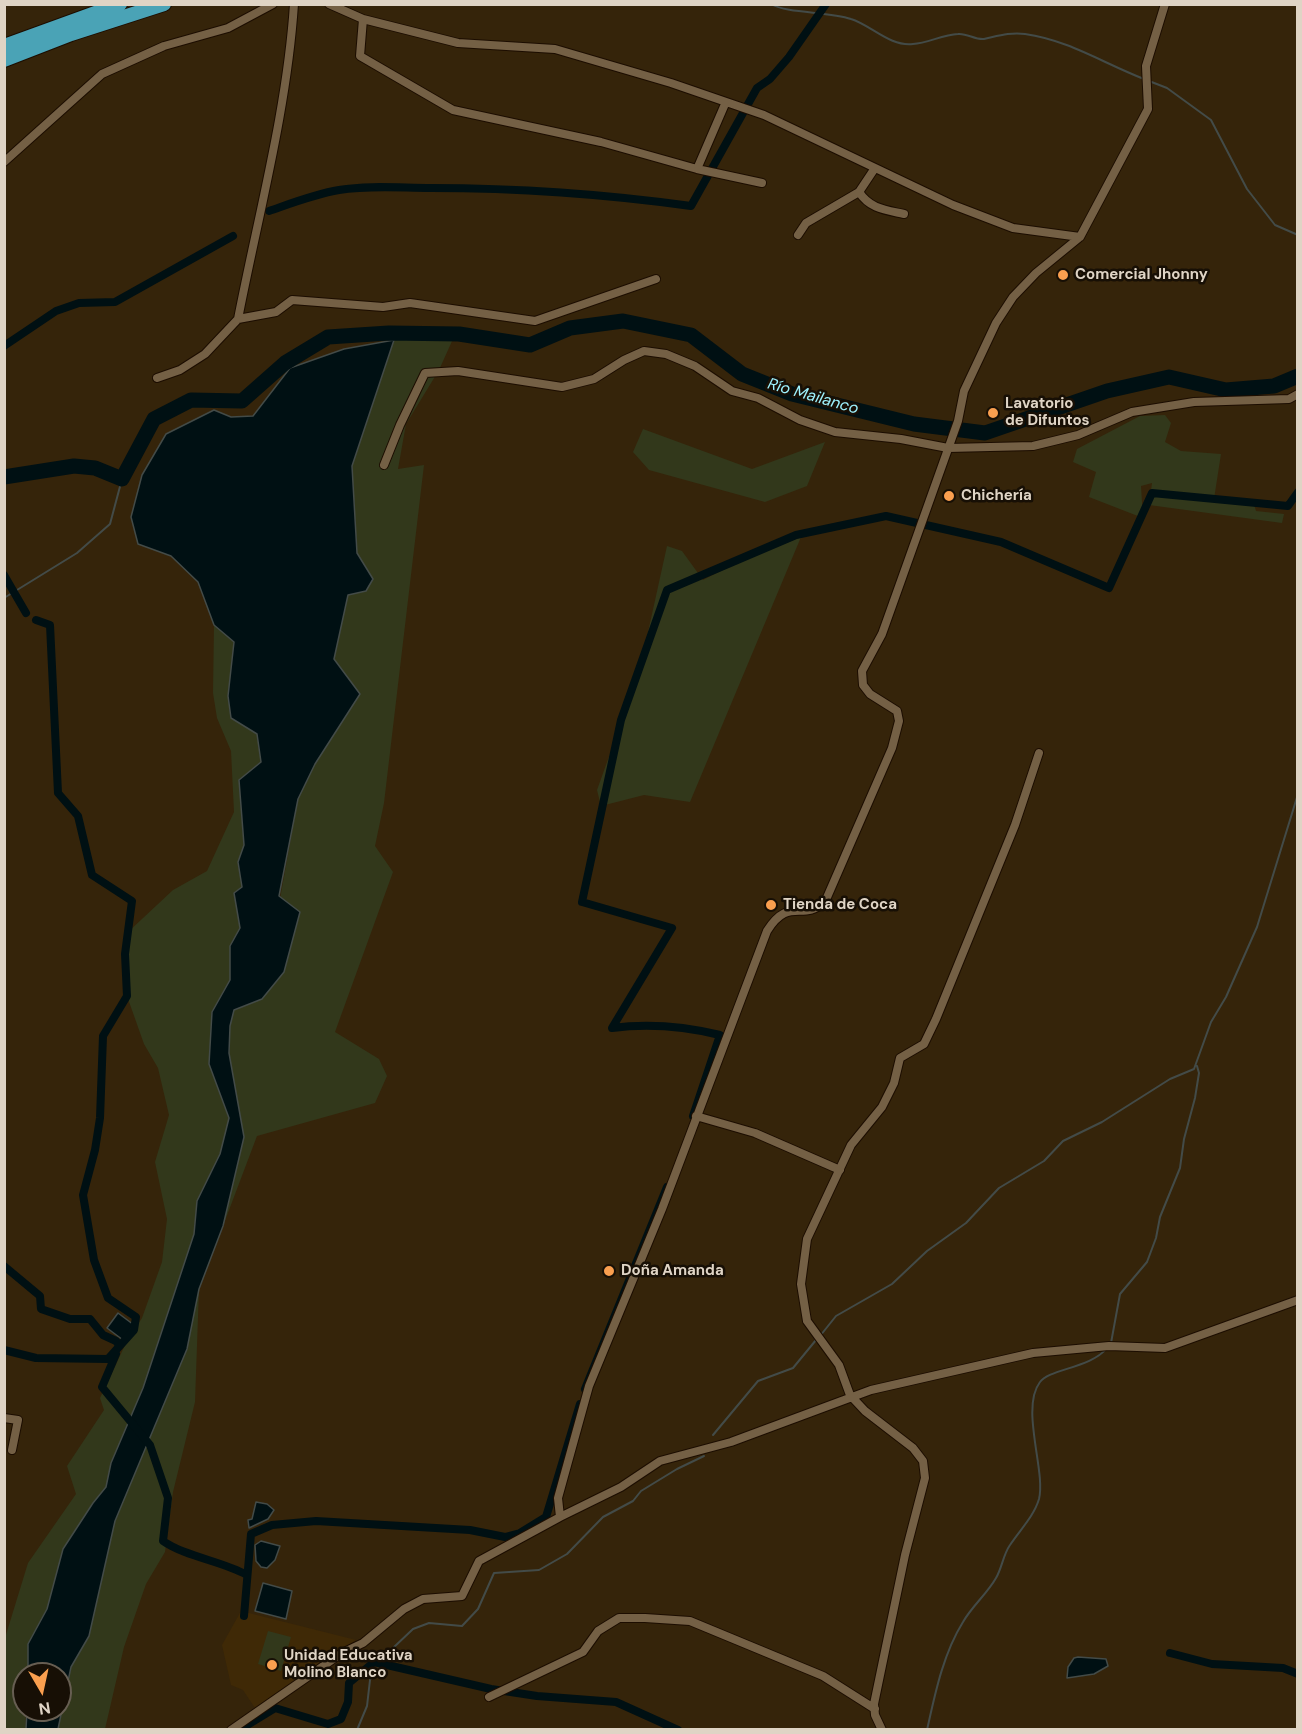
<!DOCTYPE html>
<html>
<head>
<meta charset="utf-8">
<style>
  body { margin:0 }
  #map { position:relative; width:1302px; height:1734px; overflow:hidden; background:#35240a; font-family:"DM Sans",sans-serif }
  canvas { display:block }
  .frame { position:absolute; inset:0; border:6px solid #dfd4c5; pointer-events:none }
  .north { position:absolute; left:12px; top:1662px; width:60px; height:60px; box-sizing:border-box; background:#170f05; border:2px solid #675e52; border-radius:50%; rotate:171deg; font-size:16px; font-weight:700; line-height:24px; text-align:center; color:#dfd4c5 }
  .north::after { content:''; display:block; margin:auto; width:21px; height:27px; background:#fa9f4f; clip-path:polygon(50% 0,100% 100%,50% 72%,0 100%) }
</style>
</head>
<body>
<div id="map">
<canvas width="1302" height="1734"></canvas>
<div class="frame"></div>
<div class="north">N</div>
</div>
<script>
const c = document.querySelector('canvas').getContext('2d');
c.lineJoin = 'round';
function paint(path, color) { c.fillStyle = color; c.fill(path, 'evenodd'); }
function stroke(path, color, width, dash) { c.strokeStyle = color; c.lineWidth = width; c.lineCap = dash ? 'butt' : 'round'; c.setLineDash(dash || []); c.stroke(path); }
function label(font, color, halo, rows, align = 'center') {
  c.font = font + ' "DM Sans",sans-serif'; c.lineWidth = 5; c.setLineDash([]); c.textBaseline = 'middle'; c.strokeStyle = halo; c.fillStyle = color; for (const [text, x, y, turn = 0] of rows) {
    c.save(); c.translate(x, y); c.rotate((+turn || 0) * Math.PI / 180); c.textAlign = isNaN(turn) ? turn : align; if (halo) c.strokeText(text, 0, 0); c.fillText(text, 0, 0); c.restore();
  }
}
paint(new Path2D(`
  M241,1611L356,1640L255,1708L243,1690L231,1685L222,1645Z`), '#3f2906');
paint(new Path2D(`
  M453,339L439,370L406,424L398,469L424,465L384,803L375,846L393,872L335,1032L379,1059L387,1076L375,1103L257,1136L223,1226L244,1137L229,1053L230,1026L234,1010L262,999L298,799L315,764L333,659L348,595L365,591L373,579L357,553L352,466L394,340Z
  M1165,415L1171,423L1165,442L1181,451L1221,454L1214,499L1254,504L1256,511L1284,514L1282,523L1149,505L1152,483L1141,486L1143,518L1089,497L1096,472L1073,462L1077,449L1140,416Z
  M643,429L752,469L825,442L807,486L765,502L649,470L633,452Z
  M801,537L690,802L644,795L601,806L597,790L639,673L667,546L682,551L703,580L738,562Z
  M214,625L234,642L228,696L257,734L261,762L239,780L244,845L238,862L242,887L234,893L240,928L230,946V980L212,1012L209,1064L229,1119L220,1154L197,1201L194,1234L143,1388L111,1463L106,1487L93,1503L63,1549L47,1609L28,1644V1674H24L26,1729L5,1730V1638L28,1563L76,1494L67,1466L104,1410L100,1398L127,1341L142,1318L162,1262L167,1219L155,1162L169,1115L158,1068L144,1044L127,996L125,954L127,933L173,890L207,871L234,812L231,751L217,718L213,693Z
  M199,1289L195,1402L173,1492L165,1552L146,1584L124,1647L105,1729L58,1730L71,1667L89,1636L115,1521L187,1349Z
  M268,1631L291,1637L281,1671L258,1664Z`), '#32381b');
const water = new Path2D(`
  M394,340L352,466L357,553L373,579L366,591L348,595L334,659L360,694L315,764L298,799L279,896L300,912L284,972L262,999L234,1010L230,1026L229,1053L244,1137L223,1226L199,1289L187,1349L115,1521L89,1636L71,1667L58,1729H26L27,1710H60V1674H28V1644L47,1609L63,1549L93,1503L106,1487L111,1463L143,1388L194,1234L197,1201L220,1154L229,1118L209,1064L212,1012L230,980V946L240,928L234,893L242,887L238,862L244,845L239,780L261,762L257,734L231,718L228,696L234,642L214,625L198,582L171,556L138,544L131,517L142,475L166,434L214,410L231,417L253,416L290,368L344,349Z
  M118,1313L134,1325L123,1340L107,1328Z
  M256,1502L267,1504L274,1510L268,1519L249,1528L248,1520L252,1519Z
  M261,1541L280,1546L275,1560L267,1568L261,1567L256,1561L255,1545Z
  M263,1583L292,1591L286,1619L255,1611Z
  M1078,1657L1106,1659L1108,1666L1094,1674L1067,1678L1068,1667L1074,1658Z`);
paint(water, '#001013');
stroke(water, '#434b48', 1.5);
stroke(new Path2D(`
  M771,4C788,14 828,11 851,19C871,25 890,47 913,44C928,43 942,35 958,34C967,33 975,40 984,39C998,36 1010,32 1025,34C1068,40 1103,63 1144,79
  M1149,81L1167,88L1211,120L1247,189L1275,225L1298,235
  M4,598L77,553L110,524L122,479
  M820,1336L836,1316L892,1284L927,1251L966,1223L999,1188L1044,1161L1063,1141L1102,1122L1170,1079L1194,1069L1211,1022L1226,997L1257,927L1298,794
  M1111,1343L1120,1294L1147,1262L1156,1238L1160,1217L1180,1168L1184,1139L1195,1098L1199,1073L1197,1066
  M713,1435L758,1381L793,1368L816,1340
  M357,1730L367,1706L370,1680L393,1648L413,1629L429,1623L462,1626L478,1609L494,1573L539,1570L567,1554L603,1517L633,1501L641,1491L677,1469L704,1456
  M927,1730C935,1694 943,1654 963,1622C972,1606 987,1594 996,1578C1002,1568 1003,1555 1010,1545C1020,1530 1034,1516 1039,1499C1046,1471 1020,1408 1040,1382C1049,1369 1091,1368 1107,1348`), '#434b48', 2);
stroke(new Path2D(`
  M269,211C292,203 315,194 339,190C369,185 401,188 431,188C518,188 604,194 691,206L757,88L770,79L789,57L826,4
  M4,346L56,311L79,303L115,302L233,236
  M4,575L26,613
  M693,1116L720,1035C683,1026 650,1023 612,1028L672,928L582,902L621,720L667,590L796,535L886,516L1001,542L1109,588L1152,493L1288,506L1298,492
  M4,1266L40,1296L41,1309L70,1319H90L103,1335L116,1341L119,1345
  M4,1350L36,1358L108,1359L134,1330L136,1317L108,1298L94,1260L83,1195L95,1150L100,1118L103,1036L127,996L125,954L132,901L92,875L78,816L58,793L50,625L36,620
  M116,1354L102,1387L150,1445L168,1498L163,1541C186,1557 222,1561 247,1575
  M585,1389L667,1187
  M244,1616L251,1534L272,1525L316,1521L470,1530L505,1537L520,1533L546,1517L580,1404
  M1170,1653L1212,1664L1283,1668L1298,1674
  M239,1730L275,1708L328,1724L341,1719L348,1702L349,1683L374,1662L491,1689L537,1696L616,1702L678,1730`), '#001013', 8);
stroke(new Path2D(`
  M4,477L74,466L95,468L122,479L154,419L191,400L242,401L285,363L328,337L389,333L459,334L530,345L570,328L623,321L691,335L742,374L792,394L914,424L985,433L1107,391L1169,377L1226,390L1274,386L1298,376`), '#001013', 15);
const minor = new Path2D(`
  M329,4L363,19L458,43L555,49L671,83L764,115L953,205L1013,228L1080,237
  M363,19L360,56L453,110L601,142L697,169L762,183
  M4,162L102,74L164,46L228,28L273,4
  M697,169L725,104
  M859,192C870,209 886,210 904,214
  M798,235L806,223L859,192L875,168
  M238,319C258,216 287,110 294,4
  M157,378L180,370L205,354L238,319L276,312L292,300L383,307L410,303L535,321L656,279
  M384,465L400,425L425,373L458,371L562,387L594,379L624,360L644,351L666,354L695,366L732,391L758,398L800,420L835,432L901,439L948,448L1033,446L1078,435L1132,412L1194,402L1289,399L1298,394
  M696,1116L755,1133L840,1170
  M4,1418L18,1420L12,1450
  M560,1517L558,1498L589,1386L662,1209L767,931C789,896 802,922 825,902L892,748L899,721L897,711L870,694L863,685L862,671L882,634L958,421L964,391L996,323L1013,297L1036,273L1080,237L1148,109L1146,66L1165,4
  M489,1697L583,1652L598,1631L619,1618H645L690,1621L823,1676L875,1709
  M231,1730L342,1653L363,1643L404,1609L423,1599L462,1596L479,1561L560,1517L621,1487L660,1461L731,1442L871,1390L1033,1353L1109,1346L1165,1348L1298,1300
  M882,1730L875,1715L874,1704L905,1555L925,1478L923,1461L913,1448L865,1411L850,1395L839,1365L807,1321L801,1284L807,1239L851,1145L882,1107L894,1083L900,1058L924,1044L936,1019L1015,825L1039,753`);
const trunk = new Path2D(`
  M4,46L120,4
  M4,60L71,34L164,4`);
stroke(minor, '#1c0d00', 10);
stroke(trunk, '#1c0d00', 16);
stroke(minor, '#746045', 8);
stroke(trunk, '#4aa3b6', 14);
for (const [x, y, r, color] of [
  [1063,275,6,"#fa9f4f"],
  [993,413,6,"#fa9f4f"],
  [949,496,6,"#fa9f4f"],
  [771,905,6,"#fa9f4f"],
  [609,1271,6,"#fa9f4f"],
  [272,1665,6,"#fa9f4f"]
]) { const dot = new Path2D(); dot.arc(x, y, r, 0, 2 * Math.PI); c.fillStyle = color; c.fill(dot); stroke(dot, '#170f05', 2); }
label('bold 15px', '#dfd4c5', '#170f05', [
  ["Comercial Jhonny",1075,275],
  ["Lavatorio",1005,404],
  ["de Difuntos",1005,421],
  ["Chichería",961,496],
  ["Tienda de Coca",783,905],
  ["Doña Amanda",621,1271],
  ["Unidad Educativa",284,1656],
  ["Molino Blanco",284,1673]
], 'left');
label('italic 16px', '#9ef2fd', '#170f05', [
  ["Río Mailanco",813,397,16]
]);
</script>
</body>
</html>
